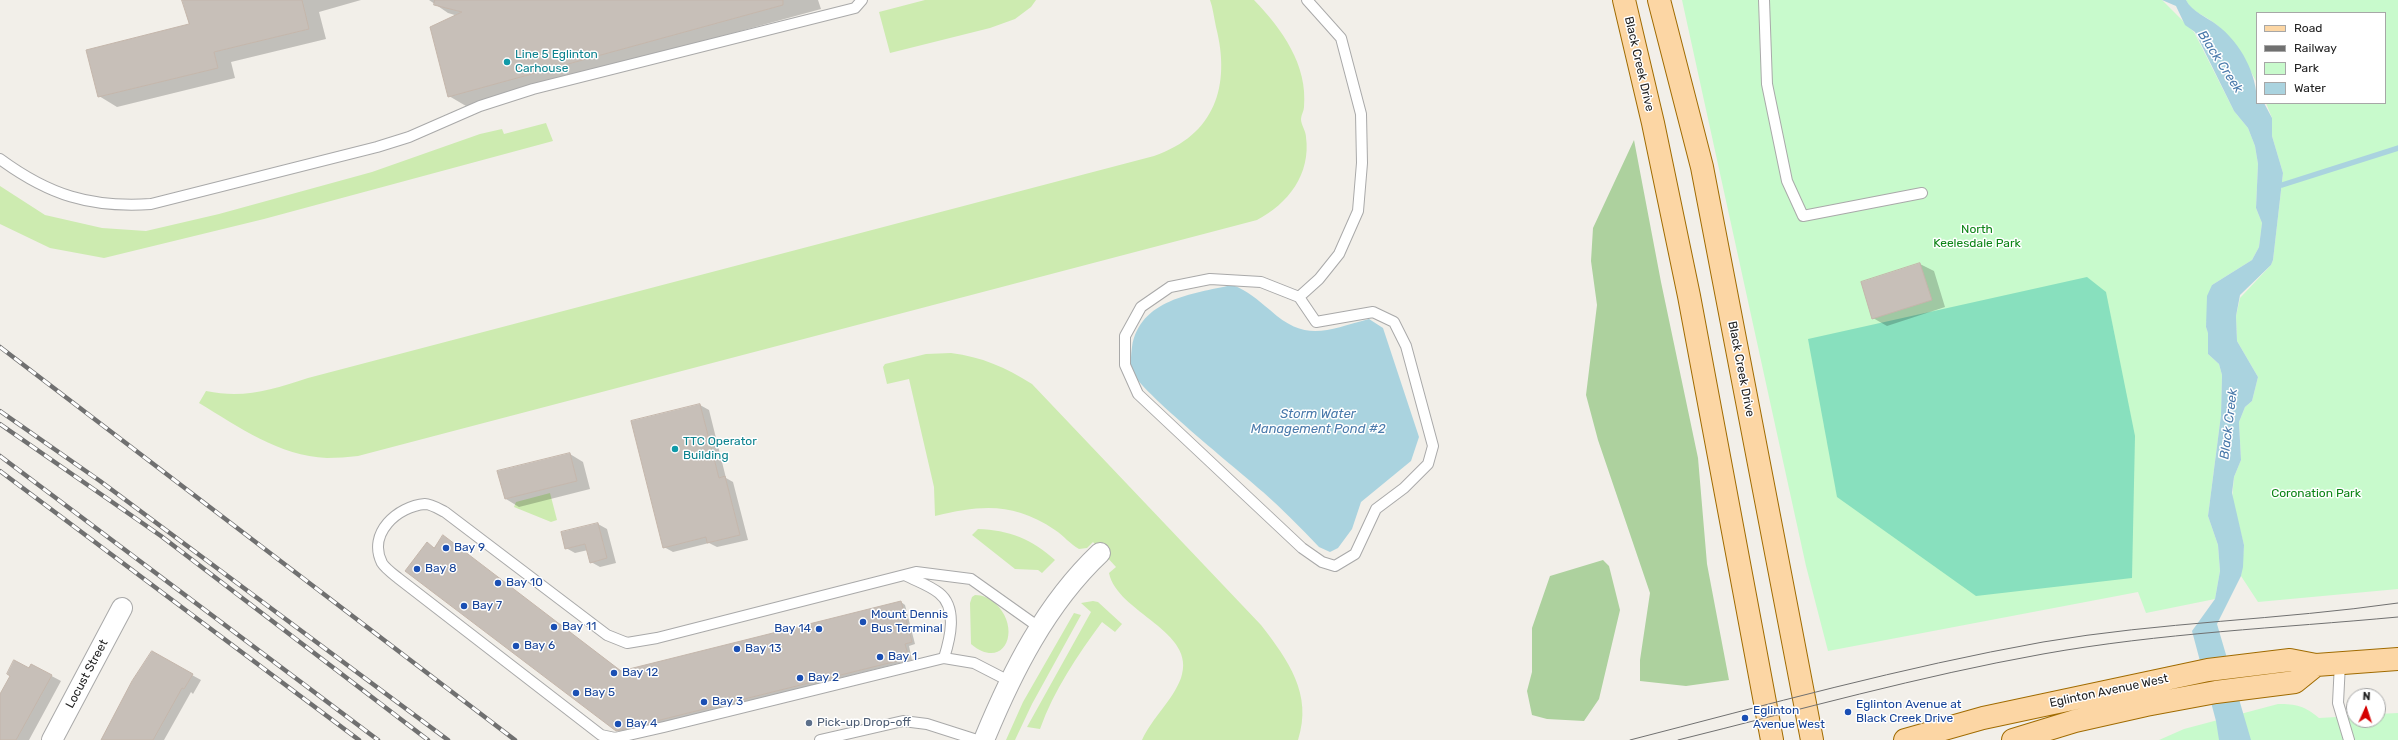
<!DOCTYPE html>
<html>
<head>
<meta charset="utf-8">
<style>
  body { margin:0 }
  #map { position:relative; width:2398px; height:740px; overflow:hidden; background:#f2efe9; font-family:Rubik,sans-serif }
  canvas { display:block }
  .legend { position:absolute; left:2256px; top:12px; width:130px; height:92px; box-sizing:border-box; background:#fff; border:1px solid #a7a7a7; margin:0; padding:5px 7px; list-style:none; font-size:12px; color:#222 }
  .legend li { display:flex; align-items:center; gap:8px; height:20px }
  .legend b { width:20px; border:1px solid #a7a7a7 }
  .north { position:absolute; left:2346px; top:688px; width:40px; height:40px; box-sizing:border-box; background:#fff; border:1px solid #a7a7a7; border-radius:50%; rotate:3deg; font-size:11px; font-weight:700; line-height:16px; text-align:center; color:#222 }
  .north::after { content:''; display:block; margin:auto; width:14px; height:18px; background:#d40000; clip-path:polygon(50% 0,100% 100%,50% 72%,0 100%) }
</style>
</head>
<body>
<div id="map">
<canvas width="2398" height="740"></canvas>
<ul class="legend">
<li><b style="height:5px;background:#fcd6a4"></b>Road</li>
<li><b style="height:5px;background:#707070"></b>Railway</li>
<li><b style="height:11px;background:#c8facc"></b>Park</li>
<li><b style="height:11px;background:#aad3df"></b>Water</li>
</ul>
<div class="north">N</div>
</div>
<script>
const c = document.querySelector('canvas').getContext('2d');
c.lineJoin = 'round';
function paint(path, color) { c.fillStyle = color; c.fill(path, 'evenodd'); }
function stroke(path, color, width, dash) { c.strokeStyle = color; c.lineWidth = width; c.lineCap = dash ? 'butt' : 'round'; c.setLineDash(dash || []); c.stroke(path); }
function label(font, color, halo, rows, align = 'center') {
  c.font = font + ' Rubik,sans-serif'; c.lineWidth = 3; c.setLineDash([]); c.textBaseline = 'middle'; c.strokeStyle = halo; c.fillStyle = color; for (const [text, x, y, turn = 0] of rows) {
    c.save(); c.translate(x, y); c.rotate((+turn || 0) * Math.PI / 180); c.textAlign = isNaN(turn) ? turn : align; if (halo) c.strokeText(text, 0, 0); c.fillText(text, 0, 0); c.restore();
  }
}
paint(new Path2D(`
  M925,0H1036L1031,7L1015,19L990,28L890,53L879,12Z
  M1210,0H1254C1282,29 1308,65 1304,107C1304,111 1301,115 1301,119C1301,125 1306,131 1306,137C1311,174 1288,204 1257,220L358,456C348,457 337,458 327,458C279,456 239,427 199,403L206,391C244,399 271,390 308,378L1154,156C1215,135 1231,86 1216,27C1214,18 1213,8 1210,0Z
  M546,123L553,141L264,219L104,258L50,248L0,224V186L45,215L102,228L146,231L219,214L372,172L480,134L502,129L504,134Z
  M951,353C982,357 1005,367 1032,384L1261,625C1288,660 1313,694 1298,740H1142C1152,718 1173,700 1181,678C1198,631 1117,613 1109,573L1116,567L1093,542L1087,548L1079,549C1070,544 1064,536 1055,530C1013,502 982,505 935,516L934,487L909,379L887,384L883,367L885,364L926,354Z
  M550,493L557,520L551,522L514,507L516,502Z
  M978,529C1009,530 1032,539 1055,560L1042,573L1038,570L1015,569L972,535Z
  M975,595C983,595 989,598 995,603C1023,629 1004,672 971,644L970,603L972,597Z
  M1093,601L1098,602L1122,624L1115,632L1102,622C1077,656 1054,690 1040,729L1027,727L1091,612L1081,603Z
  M1074,613L1081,615L1032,704L1015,740H1006L1023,702Z`), '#cdebb0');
paint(new Path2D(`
  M1634,140L1661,282L1698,458L1707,564L1729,680L1686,686L1640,681V660L1650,593L1598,440L1586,395L1597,305L1591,261L1593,228Z
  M1603,560L1609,566L1620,610L1599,699L1584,721L1547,719L1532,715L1527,691L1532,672V628L1550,576Z`), '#add19e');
paint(new Path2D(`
  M1682,0H2162L2194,32L2234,111L2248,128L2255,146L2258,164L2256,208L2262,223L2259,247L2252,260L2212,285L2206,327L2208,332V354L2219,364L2222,375L2221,415L2208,516L2218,545L2220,571L2215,599L2146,613L2138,592L1828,651L1806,566Z
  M2186,0H2398V589L2258,602L2241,576L2244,545L2232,499L2234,477L2241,460L2239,422L2245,407L2252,401L2258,377L2237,341L2236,316L2240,298L2271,265L2273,260L2283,173L2272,136V118L2266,103H2385V13H2257V83C2250,68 2229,36 2217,25C2207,16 2192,13 2186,0Z
  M2278,704C2296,704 2305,706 2319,718L2354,716V720H2378V714L2398,713V740H2159L2184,729Z`), '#c8facc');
paint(new Path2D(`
  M2087,277L2106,292L2135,436L2132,578L1976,596L1837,497L1808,339Z`), '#88e0be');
paint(new Path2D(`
  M2162,0H2186C2192,12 2207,17 2217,25C2241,43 2257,74 2257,103H2264L2272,118V136L2283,173L2273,260L2271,265L2240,295L2236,316L2237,341L2258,377L2252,401L2245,407L2239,422L2241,460L2234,477L2232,493L2244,545L2243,567L2241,576L2217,624L2251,740H2219L2216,721L2192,631L2215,599L2220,571L2218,545L2208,516L2221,415L2222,375L2219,364L2208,354V333L2206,327L2207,296L2212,285L2252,260L2259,247L2262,223L2256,208L2258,164L2255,146L2248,128L2234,111L2195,32L2185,25L2176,6Z
  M1232,285C1249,291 1256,299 1270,310C1306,343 1327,330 1369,319L1383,328L1419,437L1411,461L1361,502L1352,529L1338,548L1330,552L1319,547C1301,528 1282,509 1263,492C1242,473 1137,389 1132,371C1130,363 1131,355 1132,347C1140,299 1192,294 1232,285Z`), '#aad3df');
paint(new Path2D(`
  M183,0H361L319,12L326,39L231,62L235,78L117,107L99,96L190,25Z
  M429,0H818L821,9L466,106L449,96L458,16L448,13Z
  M1920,264L1934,271L1945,307L1887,326L1873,318Z
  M700,405L709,410L726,478L733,482L748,540L717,547L709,543L673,552L664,547Z
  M570,454L583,462L590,489L519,507L506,499Z
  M598,524L607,529L616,563L600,567L591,562L588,550L575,553L566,548Z
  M447,539L622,672L901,602L905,605L915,644L909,646L912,660L621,733L434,548Z
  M152,653L201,680L193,694L191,692L164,740H101Z
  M31,665L61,681L29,740H0V696Z`), '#0003');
stroke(new Path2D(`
  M2282,185L2398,148`), '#aad3df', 5.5);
const building = new Path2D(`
  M182,0H302L309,29L214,52L218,68L98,97L86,50L189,24Z
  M435,0H783V5L448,97L430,27L462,12L434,5Z
  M1920,263L1932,300L1872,319L1861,282Z
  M700,404L719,478L725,476L740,535L707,543L706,537L663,548L631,421Z
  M570,453L577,481L505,499L497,471Z
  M598,523L607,558L590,563L585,544L565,549L561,532Z
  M443,535L621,671L901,601L912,642L905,644L909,658L616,731L405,571L427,542L434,548Z
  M152,651L193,674L184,689L182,688L153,740H101L132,681Z
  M14,660L29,668L31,664L52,675L16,740H0V694L10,676L7,674Z`);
paint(building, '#c7bfb8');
stroke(building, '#c4b6ab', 1);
const lane = new Path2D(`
  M1764,0L1767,84L1787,181L1803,216L1922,193
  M0,159C49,195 90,208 151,204L377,147L409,137L480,106L533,89L855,8L862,0
  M1210,279L1261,282L1299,297L1316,322L1373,312L1394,322L1406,346L1433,446L1428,464L1404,488L1376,509L1355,554L1335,566L1322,562L1302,548L1138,394L1125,365V336L1141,307L1170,287Z
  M1299,297L1319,279L1339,254L1358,211L1362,163L1361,114L1341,38L1307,0
  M905,575C916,581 929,585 939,593C958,608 950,639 944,658
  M2340,663L2338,703L2349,740
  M1009,681L974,663L944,658L664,727L615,738L601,735L398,578C393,574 385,568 382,563C367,533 398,506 425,504C431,504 439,509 445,512L607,635L627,643L657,638L916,572L971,579L1040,628
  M820,740L903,721L927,724L977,740`);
const street = new Path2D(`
  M52,740L122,608
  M984,740C1012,672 1046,604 1100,553`);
const primary = new Path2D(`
  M1624,0L1653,123L1689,296L1772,740
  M1659,0L1702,167L1812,740
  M1905,740L1983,718L2208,670L2290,660L2316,665L2398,659
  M2013,740L2075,721L2146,705L2216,692L2295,682L2316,665`);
stroke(lane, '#a9a9a9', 12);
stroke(street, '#a9a9a9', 22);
stroke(primary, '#a06b00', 24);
stroke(lane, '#fff', 10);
stroke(street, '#fff', 20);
stroke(primary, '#fcd6a4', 22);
stroke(new Path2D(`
  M1630,740C1766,705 1903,667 2043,642C2160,622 2280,620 2398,603
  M1678,740C1799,710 1920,676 2043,654C2160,633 2280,628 2398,617`), '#707070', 1);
const rail = new Path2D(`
  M0,347L515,740
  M0,411L100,481L448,740
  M0,424L161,536L428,740
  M0,456L378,740
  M0,471L359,740`);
stroke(rail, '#707070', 4.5);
stroke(rail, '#fff', 3, [9]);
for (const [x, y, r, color] of [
  [507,62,4,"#0f9aa8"],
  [675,449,4,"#0f9aa8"],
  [446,548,4,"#1a4fb4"],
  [417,569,4,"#1a4fb4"],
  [498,583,4,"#1a4fb4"],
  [464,606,4,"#1a4fb4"],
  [863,622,4,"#1a4fb4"],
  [554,627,4,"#1a4fb4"],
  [819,629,4,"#1a4fb4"],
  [516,646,4,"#1a4fb4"],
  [737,649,4,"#1a4fb4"],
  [880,657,4,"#1a4fb4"],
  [614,673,4,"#1a4fb4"],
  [800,678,4,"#1a4fb4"],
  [576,693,4,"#1a4fb4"],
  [704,702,4,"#1a4fb4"],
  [1848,712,4,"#1a4fb4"],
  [1745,718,4,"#1a4fb4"],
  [809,723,4,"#5c6f8a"],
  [618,724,4,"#1a4fb4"]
]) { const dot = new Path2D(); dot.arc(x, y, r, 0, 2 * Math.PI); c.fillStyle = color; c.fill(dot); stroke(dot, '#fff', 1.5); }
label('12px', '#0d838f', '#fff', [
  ["Line 5 Eglinton",515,55],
  ["Carhouse",515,69],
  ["TTC Operator",683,442],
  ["Building",683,456]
], 'left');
label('12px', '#222', '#fff', [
  ["Black Creek Drive",1639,64,77],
  ["Black Creek Drive",1741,369,79],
  ["Locust Street",87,674,-62],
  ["Eglinton Avenue West",2109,691,-12]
]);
label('12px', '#0c8416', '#fff', [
  ["North",1977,230],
  ["Keelesdale Park",1977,244],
  ["Coronation Park",2316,494]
]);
label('12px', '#164399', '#fff', [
  ["Bay 9",454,548],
  ["Bay 8",425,569],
  ["Bay 10",506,583],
  ["Bay 7",472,606],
  ["Mount Dennis",871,615],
  ["Bus Terminal",871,629],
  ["Bay 11",562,627],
  ["Bay 14",811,629,"right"],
  ["Bay 6",524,646],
  ["Bay 13",745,649],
  ["Bay 1",888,657],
  ["Bay 12",622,673],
  ["Bay 2",808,678],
  ["Bay 5",584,693],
  ["Bay 3",712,702],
  ["Eglinton Avenue at",1856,705],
  ["Black Creek Drive",1856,719],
  ["Eglinton",1753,711],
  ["Avenue West",1753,725],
  ["Bay 4",626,724]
], 'left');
label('12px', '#4e5e75', '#fff', [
  ["Pick-up Drop-off",817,723]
], 'left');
label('italic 13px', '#4a7aab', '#fff', [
  ["Black Creek",2220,62,57],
  ["Storm Water",1318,414],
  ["Management Pond #2",1318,429],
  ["Black Creek",2229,424,-83]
]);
</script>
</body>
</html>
